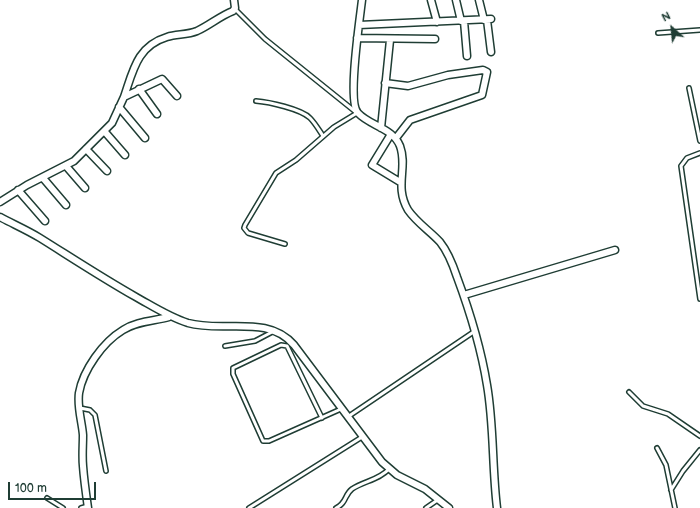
<!DOCTYPE html>
<html>
<head>
<meta charset="utf-8">
<style>
  body { margin:0 }
  #map { position:relative; width:700px; height:508px; overflow:hidden; background:#fff; font-family:"Balsamiq Sans",sans-serif }
  canvas { display:block }
  .north { position:absolute; left:652px; top:8px; width:40px; height:40px; -webkit-text-stroke:3px #fff; paint-order:stroke; rotate:333deg; font-size:11px; font-weight:700; line-height:16px; text-align:center; color:#1f3d34 }
  .north::after { content:''; display:block; margin:auto; width:14px; height:18px; background:#1f3d34; clip-path:polygon(50% 0,100% 100%,50% 72%,0 100%) }
  .scale { position:absolute; left:8px; top:482px; width:88px; height:18px; box-sizing:border-box; border:2px solid #1f3d34; border-top:0; padding-left:5px; font-size:12px; line-height:14px; white-space:nowrap; color:#1f3d34; -webkit-text-stroke:3px #fff; paint-order:stroke }
</style>
</head>
<body>
<div id="map">
<canvas width="700" height="508"></canvas>
<div class="north">N</div>
<div class="scale">100 m</div>
</div>
<script>
const c = document.querySelector('canvas').getContext('2d');
c.lineJoin = 'round';
function stroke(path, color, width, dash) { c.strokeStyle = color; c.lineWidth = width; c.lineCap = dash ? 'butt' : 'round'; c.setLineDash(dash || []); c.stroke(path); }
const lane = new Path2D(`
  M235,9L265,39L357,113L334,127L296,160L276,173L245,225L244,228L248,233L285,244
  M658,33L700,30
  M689,88L700,141
  M256,101C269,102 301,109 310,118C315,123 319,130 323,136
  M700,153L687,158L681,166L700,299
  M225,346L255,341L274,331
  M629,392L643,406L668,414L700,436
  M80,408L90,410L95,415L106,471
  M349,416L475,331
  M322,418L287,346L281,345L233,368V374L263,441H269L341,409
  M657,448L666,465L675,508
  M671,490L683,471L700,450
  M47,498L63,508
  M81,508L88,506
  M249,508L362,437
  M336,508C347,503 344,495 352,489C364,481 379,480 389,469
  M426,508L439,499`);
const street = new Path2D(`
  M362,0C360,18 347,102 358,113C370,126 393,128 400,146C408,168 394,186 408,210C417,223 430,231 440,242C448,252 453,265 457,277C470,312 481,348 487,385C494,425 492,467 497,508
  M431,0L437,22
  M456,0L461,21
  M479,0L484,20
  M487,20L491,52
  M464,21L467,56
  M359,25L491,19
  M357,38L435,39
  M385,83L408,86L448,75L483,70L487,72L482,95L410,120L396,138
  M139,89L157,114
  M124,97C133,71 137,46 167,37C177,34 187,35 197,31C210,25 220,16 233,11L235,8L234,0
  M119,107L145,138
  M381,128L390,40
  M105,132L125,155
  M391,134L372,165L400,182
  M86,149L107,171
  M66,166L85,188
  M43,178L66,205
  M18,190L45,221
  M0,202L27,185L74,161L112,123L124,97L162,79L177,96
  M0,217C13,224 27,230 40,238C72,258 104,279 136,297C154,307 169,317 188,323C223,333 268,314 294,345L382,462L397,475L425,489L449,508
  M464,295L615,250
  M88,508C86,494 84,480 83,466C82,456 83,446 83,435C82,422 77,407 79,393C83,370 103,342 123,330C137,321 154,321 169,317`);
stroke(lane, '#1f3d34', 6);
stroke(street, '#1f3d34', 9);
stroke(lane, '#fff', 3);
stroke(street, '#fff', 6);
</script>
</body>
</html>
